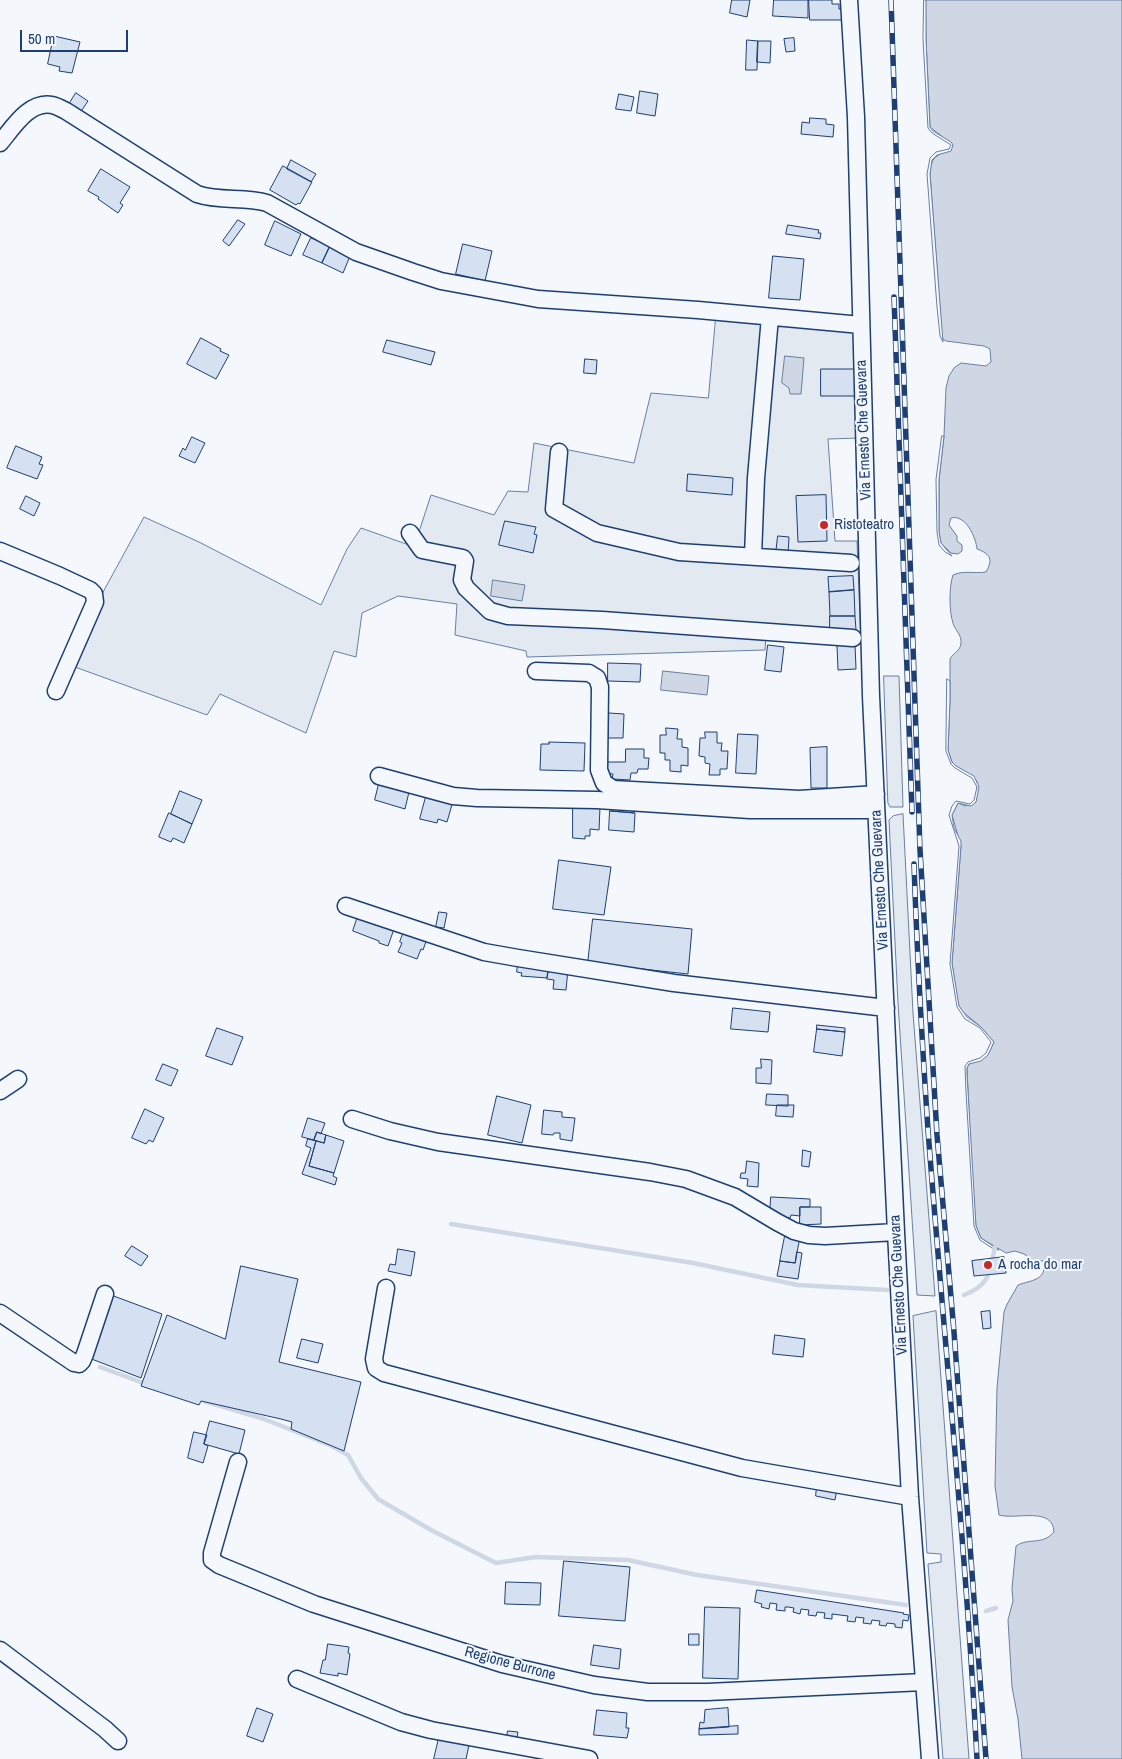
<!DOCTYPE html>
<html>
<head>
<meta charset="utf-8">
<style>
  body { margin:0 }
  #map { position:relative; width:1122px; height:1759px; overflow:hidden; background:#f4f7fb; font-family:"Archivo Narrow",sans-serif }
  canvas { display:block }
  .scale { position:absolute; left:20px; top:30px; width:108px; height:22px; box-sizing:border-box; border:2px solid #1d3f73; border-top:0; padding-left:6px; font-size:15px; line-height:18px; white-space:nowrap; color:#1d3f73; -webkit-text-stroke:4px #f4f7fb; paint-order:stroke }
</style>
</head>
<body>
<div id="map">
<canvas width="1122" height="1759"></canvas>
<div class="scale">50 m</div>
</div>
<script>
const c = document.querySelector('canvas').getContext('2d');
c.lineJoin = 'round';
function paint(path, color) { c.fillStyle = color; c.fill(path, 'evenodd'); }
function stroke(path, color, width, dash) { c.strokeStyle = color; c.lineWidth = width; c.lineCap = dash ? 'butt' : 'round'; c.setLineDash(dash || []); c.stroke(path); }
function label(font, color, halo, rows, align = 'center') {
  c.font = font + ' "Archivo Narrow",sans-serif'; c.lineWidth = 4; c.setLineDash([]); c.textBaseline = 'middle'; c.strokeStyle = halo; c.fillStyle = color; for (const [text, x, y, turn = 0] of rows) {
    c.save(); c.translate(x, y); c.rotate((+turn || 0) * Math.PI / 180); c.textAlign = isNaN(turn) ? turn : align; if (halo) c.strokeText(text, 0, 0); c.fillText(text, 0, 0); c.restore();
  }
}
const green = new Path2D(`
  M716,318L856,330L859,438L828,439L835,541H857L861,644L766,636L765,650L527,657L526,651L455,635L457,604L398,596L362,613L356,657L334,651L306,733L220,694L207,715L75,667L102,594L144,517L199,542L321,605L347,549L361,528L409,545L417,538L431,495L494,515L508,491L528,492L534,443L634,463L651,393L708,398Z
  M884,676H899L903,807H890L888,803Z
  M903,814L913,1013L935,1296L917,1295L898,1003L889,820L893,816Z
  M936,1311L969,1759H943L928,1564L941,1562V1554L927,1553L913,1316Z`);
paint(green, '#e3e9f0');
stroke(green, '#687fa3', 1);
const water = new Path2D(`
  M926,0H1122V1759H1022L1018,1719L1012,1687L1008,1620L1013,1601L1012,1589L1016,1546C1029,1537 1042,1546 1054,1532C1053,1506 1016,1520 999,1515L995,1486L996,1436L997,1388L1004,1312C1007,1302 1013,1295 1018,1285C1031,1280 1047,1281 1044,1261H1033L1024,1254L1015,1251L1006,1253L981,1238L976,1226L972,1180L967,1068L969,1064C986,1057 986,1060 994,1042L981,1027L963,1012L959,1006L957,997L952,963L961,846L952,815L958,803L965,806L976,802L977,781L956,766L952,762L948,750L950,701V659C953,653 960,651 961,644C962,634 955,631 953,623C949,612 949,586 953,575C964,570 974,574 986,572C993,560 991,554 977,549C976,538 966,514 951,518L949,525L957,536V541L962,545V551L958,554L951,553L941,543L939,532V480L944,436L946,388L949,376L954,368L961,363L986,366L991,362L990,349L984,346L946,341L943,339L942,336L930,174C931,152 940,158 953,145L930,127L926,39Z
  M785,356L804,358L801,394H790L789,388L782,383Z
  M493,580L525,585L522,601L491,596Z
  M663,671L709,676L707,695L661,690Z`);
paint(water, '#cfd7e4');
stroke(water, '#687fa3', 1);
const pier = new Path2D(`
  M924,0H926V39L930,127L933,131L951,142L953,145L951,151L937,155L932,160L930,174L943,342L940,336L937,307L927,174L930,158L936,152L949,149L951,145L932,133L928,128L923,39Z
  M942,436H944L939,480V532L941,543L952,556L945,552L939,545L937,532L936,480Z
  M947,679L950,681V701L948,750L952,762L956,766L974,776L979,787L976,802L971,806L958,803L952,815L954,828L961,841V846L952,963L959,1006L967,1017L981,1027L994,1042L988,1055L981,1061L969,1064L967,1068V1074L976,1226L981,1238L999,1250L992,1248L980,1240L974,1226L966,1092L965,1066L968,1062L980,1058L986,1053L991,1042L980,1028L965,1019L957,1007L950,964L959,846L949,815L952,806L956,801L970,804L974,800L977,787L972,778L955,768L951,764L946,751Z`);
paint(pier, '#f4f7fb');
stroke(pier, '#687fa3', 1);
stroke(new Path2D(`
  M451,1224L693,1263L798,1285L887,1290
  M964,1295C991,1285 989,1272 995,1247
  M100,1367L146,1384
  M204,1401L264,1419L332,1446L348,1455L361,1478L378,1499L431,1530L496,1563L535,1557L628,1560L697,1575L906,1605
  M986,1611L996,1608`), '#cfd7e4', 4.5);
const building = new Path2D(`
  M732,0H750L747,17L730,13Z
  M774,0H808V18L773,16Z
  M809,0H832V4H839V9H842V20H810Z
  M54,36L80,42L72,73L59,71L60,67L48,64Z
  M794,38L795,51L786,52L784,39Z
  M747,40L758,41L757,70H746Z
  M758,41H771L770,63L757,62Z
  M640,91L658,94L655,116L637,113Z
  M76,93L88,101L80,113L68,106Z
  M619,94L634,97L631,111L616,109Z
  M810,118L826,119V124L834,125L833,137L801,134L802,122L809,123Z
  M291,160L316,174L311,182L287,169Z
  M283,166L312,182L300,204L298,203L296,205L270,190Z
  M101,169L130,187L120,203L123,205L118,213L98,199L99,197L88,191Z
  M238,220L245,224L229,246L223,241Z
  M275,221L301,234L291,256L265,245Z
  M788,225L819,230L818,233H821L820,239L786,234Z
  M311,238L330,246L322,263L303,255Z
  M463,244L492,251L485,281L456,274Z
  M330,246L350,256L343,273L322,263Z
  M773,256L804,259L800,300L769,298Z
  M201,338L221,349L220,351L229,355L216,379L187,364Z
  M387,340L435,352L431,365L383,352Z
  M585,359L597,360L596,374L584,373Z
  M821,369H855V396H821Z
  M192,437L205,443L195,463L179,456L183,448L185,450Z
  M16,446L42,457L39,464L43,465L37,479L7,468Z
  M688,474L733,478L732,495L687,491Z
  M826,495L827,541L798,542L796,496Z
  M26,496L40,503L34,516L20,509Z
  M505,521L536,527L534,534L537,535L533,553L499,545Z
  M778,536L789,537L788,554H776Z
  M853,576L854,590L829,592L828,577Z
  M854,590L855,616H830L829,592Z
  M830,616H855L856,630H830Z
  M855,644L856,669L838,670L837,645Z
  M768,645L784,647L781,672L765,670Z
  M608,663L641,664L640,682L608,681Z
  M609,713L624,714L623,738H608Z
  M666,728L678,729L677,739H682V747L688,748V766L681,765V772L670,771V760H665V753H660V735H666Z
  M705,732H717V743H722L721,751H728L727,769H720V775H709L710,764L705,763V757L699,756L700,738H705Z
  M738,734L758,735L756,774L736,773Z
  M549,742L585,743L584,771L540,770L541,744H549Z
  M827,747V788H811L810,748Z
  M626,749H644V758H649L648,769H638L637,773H631L630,780L612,779L613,774L606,773L607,762H625Z
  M379,784L409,792L405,809L375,800Z
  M180,791L202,800L192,824L171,814Z
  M427,793L453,801L447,822L438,819L437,823L420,819Z
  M573,805L600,807L599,830L590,829V836H585V839L573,838Z
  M611,807L634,809V813L611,811Z
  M610,811L635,813L634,832L609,830Z
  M169,813L192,824L184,843L173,838L171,842L159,837Z
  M559,860L611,867L604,915L553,909Z
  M439,912L447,913L444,928L436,927Z
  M358,916L394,929L388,946L379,943V941L353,931Z
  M593,919L692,929L688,974L588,963Z
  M404,931L427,939L423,950L421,949L417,959L398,952L402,943L400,942Z
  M518,964L549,967L547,978L521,976L522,973L517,972Z
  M549,967L568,969L566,990L553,989L554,980L547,979Z
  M733,1008L770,1012L768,1032L731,1029Z
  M817,1025L845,1028V1032L817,1029Z
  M217,1028L243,1037L232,1065L206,1056Z
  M817,1029L845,1032L842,1056L814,1052Z
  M761,1059L772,1060L771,1084L756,1083V1068H761Z
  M163,1064L178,1070L171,1086L156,1080Z
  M767,1094L788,1095V1106L766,1105Z
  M497,1096L531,1105L522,1143L488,1135Z
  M777,1105H794L793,1117L776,1116Z
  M145,1109L164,1118L153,1142L149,1140L146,1144L132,1138Z
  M544,1110L562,1112V1117L575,1118L572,1141L560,1139V1133H554L553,1135L542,1134Z
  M308,1118L325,1123L321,1134L317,1132L314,1140L302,1137Z
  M317,1132L326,1135L324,1143L314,1140Z
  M326,1135L344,1141L334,1173L309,1166L316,1141L324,1143Z
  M308,1139L316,1141L309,1166L334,1173L333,1176L337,1178L335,1185L302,1174L311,1148L306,1146Z
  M803,1150L811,1152L809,1167L802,1166Z
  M747,1161L759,1163L758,1187L747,1186L748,1179L740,1178L741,1173H745Z
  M771,1197L810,1199V1207H800V1216L791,1215L790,1218L773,1216L770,1212Z
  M800,1207H821V1224L800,1225Z
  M785,1236L800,1237L795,1263L780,1261Z
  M132,1246L148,1256L141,1266L125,1256Z
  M398,1249L415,1252L411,1276L388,1271L390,1264L395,1265Z
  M797,1252L802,1253L798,1279L777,1276L780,1261L795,1263Z
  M1004,1257L1006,1273L974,1276L972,1261Z
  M241,1266L298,1279L279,1362L361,1382L344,1451L291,1429L292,1422L281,1419L201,1401L199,1405L141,1386L167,1315L225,1339Z
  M111,1295L162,1314L141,1378L89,1358Z
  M990,1311L991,1328L983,1329L981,1312Z
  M775,1335L805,1339L803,1357L773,1354Z
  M302,1339L323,1344L318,1363L297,1358Z
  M210,1421L245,1430L239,1454L204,1444Z
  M194,1432L207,1435L204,1444L208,1446L203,1463L188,1458Z
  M817,1486L837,1489L835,1500L816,1496Z
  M564,1561L630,1567L625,1621L559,1616Z
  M506,1582L541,1583L540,1605L505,1604Z
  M757,1590L904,1613L903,1614L909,1615L908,1621L903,1620L902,1628L895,1627V1624L887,1623L886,1626L879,1625L880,1621L872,1620L871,1624L863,1623L864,1618L856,1617L855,1622L847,1621L848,1616L832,1614V1619L824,1618L825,1613L817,1612L816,1616L808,1615L809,1610L801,1609L800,1614L793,1612L794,1608L788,1607H785V1611L776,1610L777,1604L770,1603L769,1609L761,1607L762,1604L755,1602Z
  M705,1607L740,1608L738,1679L703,1678Z
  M689,1634H699V1645H689Z
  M328,1644L349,1647L348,1653L350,1654L347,1675L338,1673V1676L320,1673L323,1660H325Z
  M594,1645L621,1649L619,1669L591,1665Z
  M257,1708L273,1714L263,1742L247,1736Z
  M728,1708L729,1727L699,1729L700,1722L704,1723L705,1710Z
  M597,1710L627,1713L626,1728H629L627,1738L594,1735Z
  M738,1726V1734L699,1735V1729Z
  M508,1731L518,1732L516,1743L506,1742Z
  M439,1738L469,1745L466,1759H434Z`);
paint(building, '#d5e0f0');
stroke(building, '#1d3f73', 1);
const minor = new Path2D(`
  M849,0L856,117L871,696L896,1232L910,1497L930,1759
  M0,143C12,129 29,100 52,105C57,106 62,109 66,111L197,194C220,202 245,196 267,203L356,252L413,272L441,281L538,299L698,310L861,325
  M559,452L554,509L597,533L679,552L851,563
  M410,533L422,550L463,558L465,561L462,580L466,588L490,611L508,616L602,620L853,638
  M0,551L60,576L90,590L94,594L95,602L56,691
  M753,556L756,478L770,317
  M536,671L589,673L597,678L600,687L599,770L604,783L613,789L799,799L876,794
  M379,776L453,796L477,798L597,800L750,810H876
  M346,906L484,952L518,958L674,983L886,1008
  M0,1091L18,1079
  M352,1119L390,1131L438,1142L650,1172L686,1179L735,1197L777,1222L794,1231L809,1235L825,1236L896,1232
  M386,1288L374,1359L376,1368L384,1373L742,1468L910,1497
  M0,1313L74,1363L79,1364L82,1361L85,1354L105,1294
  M238,1462L212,1553V1560L219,1565L314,1604L502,1664L594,1685L648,1692H707L924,1682
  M0,1650L105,1729L118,1741
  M297,1679L401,1722L431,1730L589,1759`);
stroke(minor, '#1d3f73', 19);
stroke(minor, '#f4f7fb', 16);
const rail = new Path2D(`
  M891,0L920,850L937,1135L954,1332L986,1759
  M894,297L912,812
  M914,864C917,953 922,1042 928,1130C944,1340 966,1549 977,1759`);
stroke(rail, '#1d3f73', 5.5);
stroke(rail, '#f4f7fb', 4, [11]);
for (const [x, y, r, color] of [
  [824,525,5,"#c62828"],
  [988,1265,5,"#c62828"]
]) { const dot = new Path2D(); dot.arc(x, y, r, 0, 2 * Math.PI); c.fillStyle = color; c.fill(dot); stroke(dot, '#f4f7fb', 2); }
label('15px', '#1d3f73', '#f4f7fb', [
  ["Via Ernesto Che Guevara",864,430,-92],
  ["Via Ernesto Che Guevara",880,880,-93],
  ["Via Ernesto Che Guevara",899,1285,-93],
  ["Regione Burrone",510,1664,15]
]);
label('15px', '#1d3f73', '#f4f7fb', [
  ["Ristoteatro",834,525],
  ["A rocha do mar",998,1265]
], 'left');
</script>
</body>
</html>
